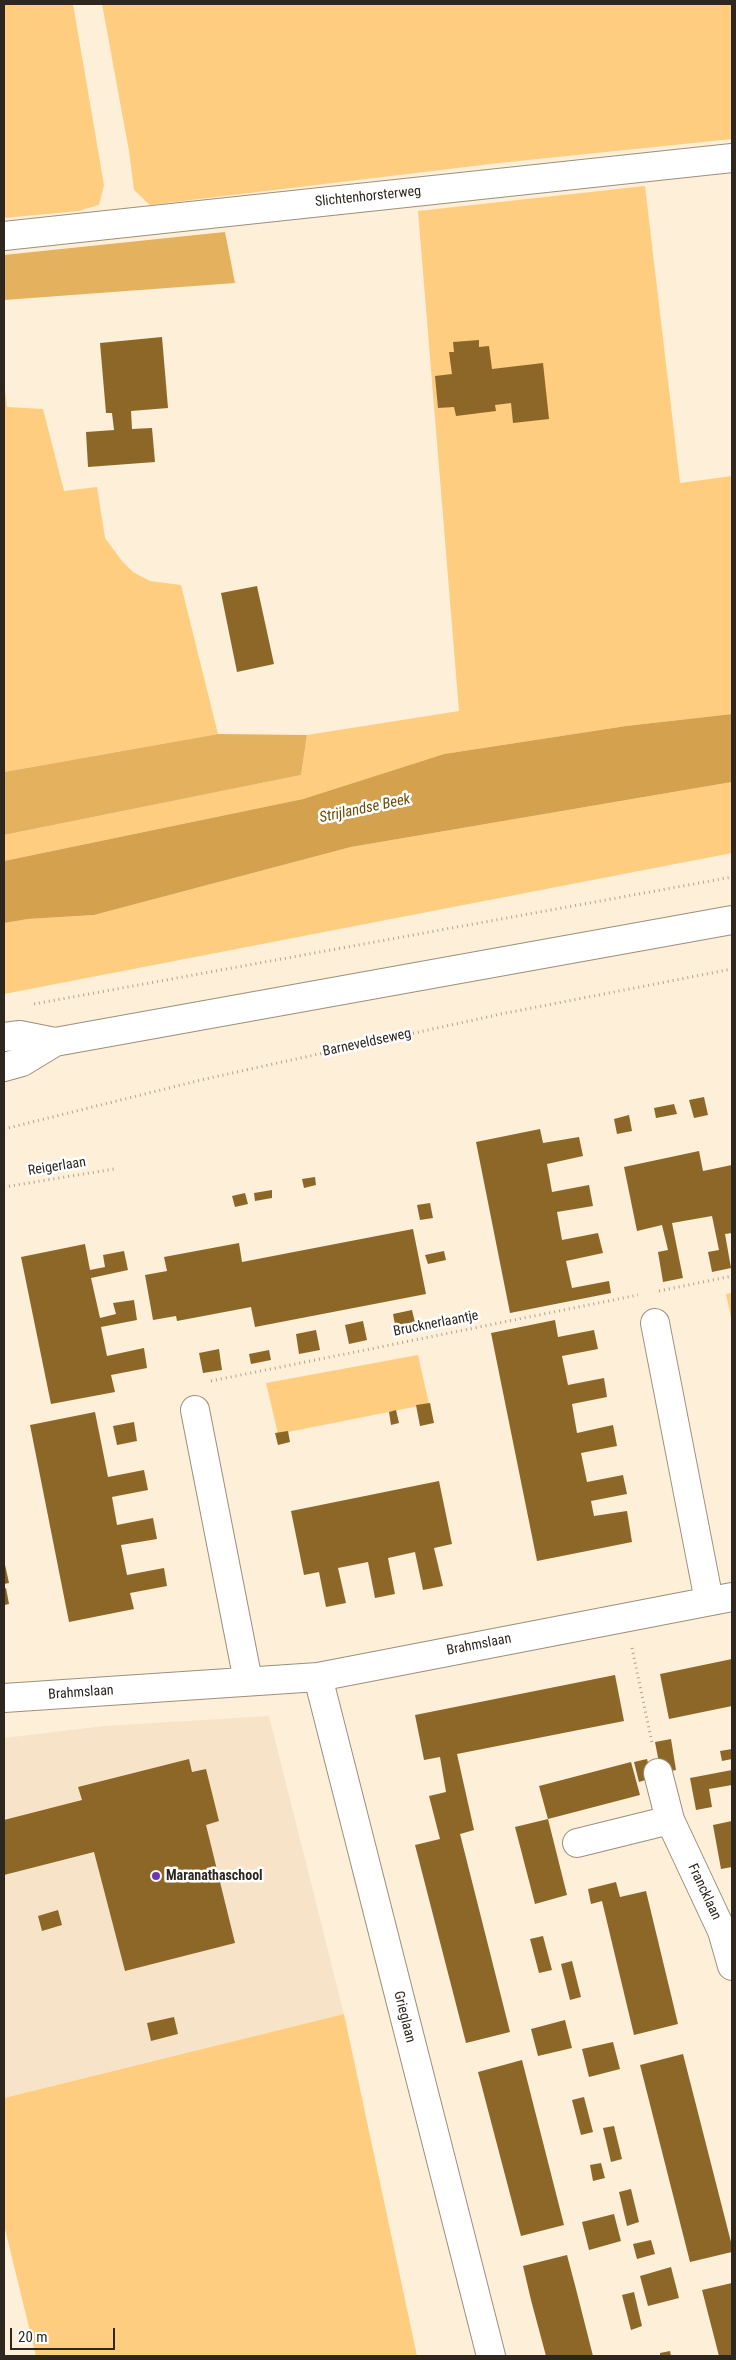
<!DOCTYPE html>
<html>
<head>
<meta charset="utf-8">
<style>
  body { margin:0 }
  #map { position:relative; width:736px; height:2360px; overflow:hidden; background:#feefd9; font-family:"Roboto Condensed",sans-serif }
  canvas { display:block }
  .frame { position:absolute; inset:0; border:5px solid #2d271f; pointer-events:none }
  .scale { position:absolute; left:10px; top:2328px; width:105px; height:22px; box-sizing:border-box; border:2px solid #2d271f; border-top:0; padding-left:6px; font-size:15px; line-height:18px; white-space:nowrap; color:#2d271f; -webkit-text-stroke:4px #fff; paint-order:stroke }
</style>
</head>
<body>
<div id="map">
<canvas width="736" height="2360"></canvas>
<div class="frame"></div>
<div class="scale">20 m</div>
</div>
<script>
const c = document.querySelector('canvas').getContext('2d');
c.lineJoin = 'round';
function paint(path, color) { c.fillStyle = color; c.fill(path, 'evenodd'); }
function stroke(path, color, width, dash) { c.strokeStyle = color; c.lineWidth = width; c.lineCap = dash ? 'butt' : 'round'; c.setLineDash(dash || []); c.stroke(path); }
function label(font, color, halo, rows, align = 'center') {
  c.font = font + ' "Roboto Condensed",sans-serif'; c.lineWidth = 5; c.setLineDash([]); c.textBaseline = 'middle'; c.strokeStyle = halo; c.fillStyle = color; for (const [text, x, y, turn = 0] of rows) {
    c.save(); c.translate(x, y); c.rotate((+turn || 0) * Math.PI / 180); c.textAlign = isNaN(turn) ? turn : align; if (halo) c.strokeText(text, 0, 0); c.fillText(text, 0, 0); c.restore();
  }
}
paint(new Path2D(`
  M269,1716L344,2014L4,2098V1738L104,1726Z`), '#f7e4c8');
paint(new Path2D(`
  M4,4H73L104,185L99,205L78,211L4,218Z
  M102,4H732V139L499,163L150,205L134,190L129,151Z
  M645,186L680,483L732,476V714L626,726L444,754L303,799L4,861V835L301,775L307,735L459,711L418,211Z
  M4,382L7,407L43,409L64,491L97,487L105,538L122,561L133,572L150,581L181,585L218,734L4,772Z
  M732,782V853L4,994V923L28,919L94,915L351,847Z
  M732,1293V1322L726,1294Z
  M418,1355L429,1404L278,1434L266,1383Z
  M344,2014L417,2356H36L4,2225V2098Z`), '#fecd80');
paint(new Path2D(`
  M225,232L235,283L4,300V255Z
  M218,734L307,735L301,775L4,835V772Z`), '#e4b15e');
paint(new Path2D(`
  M732,714V782L351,847L94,915L28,919L4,923V861L303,799L444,754L626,726Z`), '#d4a24f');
paint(new Path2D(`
  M162,337L168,408L131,411L132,429L152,428L155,462L88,467L86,432L114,430L112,413H106L100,343Z
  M479,340V347L489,346L492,369L543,363L549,419L513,423L511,403L495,405L496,411L456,416L454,407L438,408L435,376L452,374L449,352H454L453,342Z
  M257,586L274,664L237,672L221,593Z
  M704,1097L708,1115L694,1118L689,1100Z
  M674,1104L677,1114L656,1118L654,1108Z
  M629,1115L632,1131L617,1134L614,1119Z
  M540,1129L543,1143L579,1137L583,1156L547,1164L552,1192L589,1185L593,1206L557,1212L562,1240L598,1233L603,1253L566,1261L572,1288L609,1281L611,1293L510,1313L476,1142Z
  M699,1151L703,1171L732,1165V1233L725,1234L731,1268L712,1272L708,1252L719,1250L712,1216L672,1223L683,1278L663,1282L658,1252L668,1250L662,1225L637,1231L624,1167Z
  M315,1177L316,1185L304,1188L302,1179Z
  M272,1190V1198L255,1201L254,1193Z
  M245,1193L248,1204L235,1207L232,1196Z
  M430,1203L433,1218L420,1220L417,1205Z
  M413,1229L426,1294L255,1327L251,1307L177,1321L176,1316L153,1320L145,1275L167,1271L164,1257L239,1243L242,1262Z
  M85,1244L90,1270L105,1267L103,1255L124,1251L128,1270L91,1278L100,1318L116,1314L113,1303L134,1300L137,1320L101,1327L107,1356L144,1348L147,1368L111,1375L115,1392L51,1404L21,1257Z
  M444,1251L446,1260L428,1264L425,1255Z
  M412,1310L417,1331L397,1335L393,1314Z
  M555,1320L558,1337L594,1330L598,1349L562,1356L568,1385L604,1378L607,1397L572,1404L577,1433L613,1425L617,1446L581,1453L587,1482L623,1475L627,1494L591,1501L594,1516L627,1511L632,1542L537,1561L491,1333Z
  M363,1321L367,1340L349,1344L345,1325Z
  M316,1330L320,1350L299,1354L296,1334Z
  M219,1349L222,1370L203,1373L199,1353Z
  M269,1350L271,1360L251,1364L249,1354Z
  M430,1403L434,1423L420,1426L416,1405Z
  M396,1410L399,1423L391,1425L389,1412Z
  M95,1412L108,1477L144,1470L148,1490L112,1497L117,1525L153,1518L157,1539L121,1545L127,1575L164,1568L167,1586L130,1593L134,1609L69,1622L30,1425Z
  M134,1422L137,1441L117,1445L113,1426Z
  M288,1431L290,1442L278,1445L275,1433Z
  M439,1481L452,1544L434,1548L443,1586L423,1590L415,1552L388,1558L395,1594L375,1598L368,1562L338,1568L346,1603L326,1607L319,1572L304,1575L291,1511Z
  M4,1560L9,1583L4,1584Z
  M6,1588L9,1604L4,1605V1589Z
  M732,1659V1706L669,1719L660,1674Z
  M615,1675L624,1721L457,1754L474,1830L460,1834L510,2032L466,2043L415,1845L440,1839L429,1796L446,1792L440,1757L424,1760L415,1715Z
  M671,1739L676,1770L661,1773L655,1742Z
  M732,1749V1759L722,1761L720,1751Z
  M189,1759L192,1772L206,1769L219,1821L206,1825L235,1943L125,1971L94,1852L4,1875V1820L82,1800L78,1787Z
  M647,1759L652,1778L639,1782L634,1762Z
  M631,1762L640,1795L548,1819L539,1786Z
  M732,1770V1785L709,1789L712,1807L696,1810L690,1778Z
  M548,1819L567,1895L535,1904L515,1827Z
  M732,1821V1867L721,1869L713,1825Z
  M616,1882L620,1897L646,1891L678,2024L634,2035L602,1901L591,1904L588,1889Z
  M58,1910L62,1925L42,1931L38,1916Z
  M543,1936L552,1970L539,1973L530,1939Z
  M572,1961L581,1997L570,2000L561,1964Z
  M174,2017L178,2034L151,2041L147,2023Z
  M565,2020L572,2048L538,2056L531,2029Z
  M613,2042L620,2069L589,2077L582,2049Z
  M683,2054L732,2246V2252L690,2262L640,2065Z
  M522,2060L564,2225L521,2236L478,2072Z
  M584,2097L593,2132L581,2135L572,2100Z
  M614,2126L622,2159L611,2162L603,2128Z
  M601,2163L605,2178L593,2181L590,2165Z
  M631,2189L639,2222L627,2226L619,2192Z
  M614,2214L621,2241L589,2250L582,2222Z
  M651,2240L655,2254L637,2259L633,2244Z
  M567,2255L576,2289L593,2356H546L531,2300L523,2266Z
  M671,2267L679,2298L648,2306L640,2276Z
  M732,2283V2356H719L702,2290Z
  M634,2292L642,2326L631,2330L622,2295Z
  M670,2351L671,2356H660V2353Z`), '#8d6727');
const minor = new Path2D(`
  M4,236L732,158
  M655,1323L709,1601
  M195,1410L248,1681
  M318,1677L491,2356
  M4,1698L318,1677L732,1597
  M658,1773L670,1820L722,1931L732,1966
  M577,1843L670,1820`);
const major = new Path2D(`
  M4,1037L20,1035L55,1042L732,920
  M4,1067L22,1062L55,1042`);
stroke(minor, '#9c8f7b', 30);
stroke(major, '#9c8f7b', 30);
stroke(new Path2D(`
  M34,1004L732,877
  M4,1129L205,1079L501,1014L732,969
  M4,1187L114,1169
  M659,1291L732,1276
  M211,1381L638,1295
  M632,1648L652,1743`), '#aea392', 3, [1, 4]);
stroke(minor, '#fff', 28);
stroke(major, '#fff', 28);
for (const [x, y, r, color] of [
  [156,1876,5,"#6f37ad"]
]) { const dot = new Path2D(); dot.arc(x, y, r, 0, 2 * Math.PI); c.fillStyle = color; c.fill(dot); stroke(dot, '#fff', 2); }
label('14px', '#2d271f', '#fff', [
  ["Slichtenhorsterweg",368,197,-6],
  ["Barneveldseweg",367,1043,-12],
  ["Reigerlaan",57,1167,-9],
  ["Brucknerlaantje",436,1324,-11],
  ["Brahmslaan",479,1645,-11],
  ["Brahmslaan",81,1693,-4],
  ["Francklaan",704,1892,65],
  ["Grieglaan",404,2017,76]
]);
label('bold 14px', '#2d271f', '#fff', [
  ["Maranathaschool",166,1876]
], 'left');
label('italic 15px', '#6c4b07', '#fff', [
  ["Strijlandse Beek",365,809,-12]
]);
</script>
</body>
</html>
